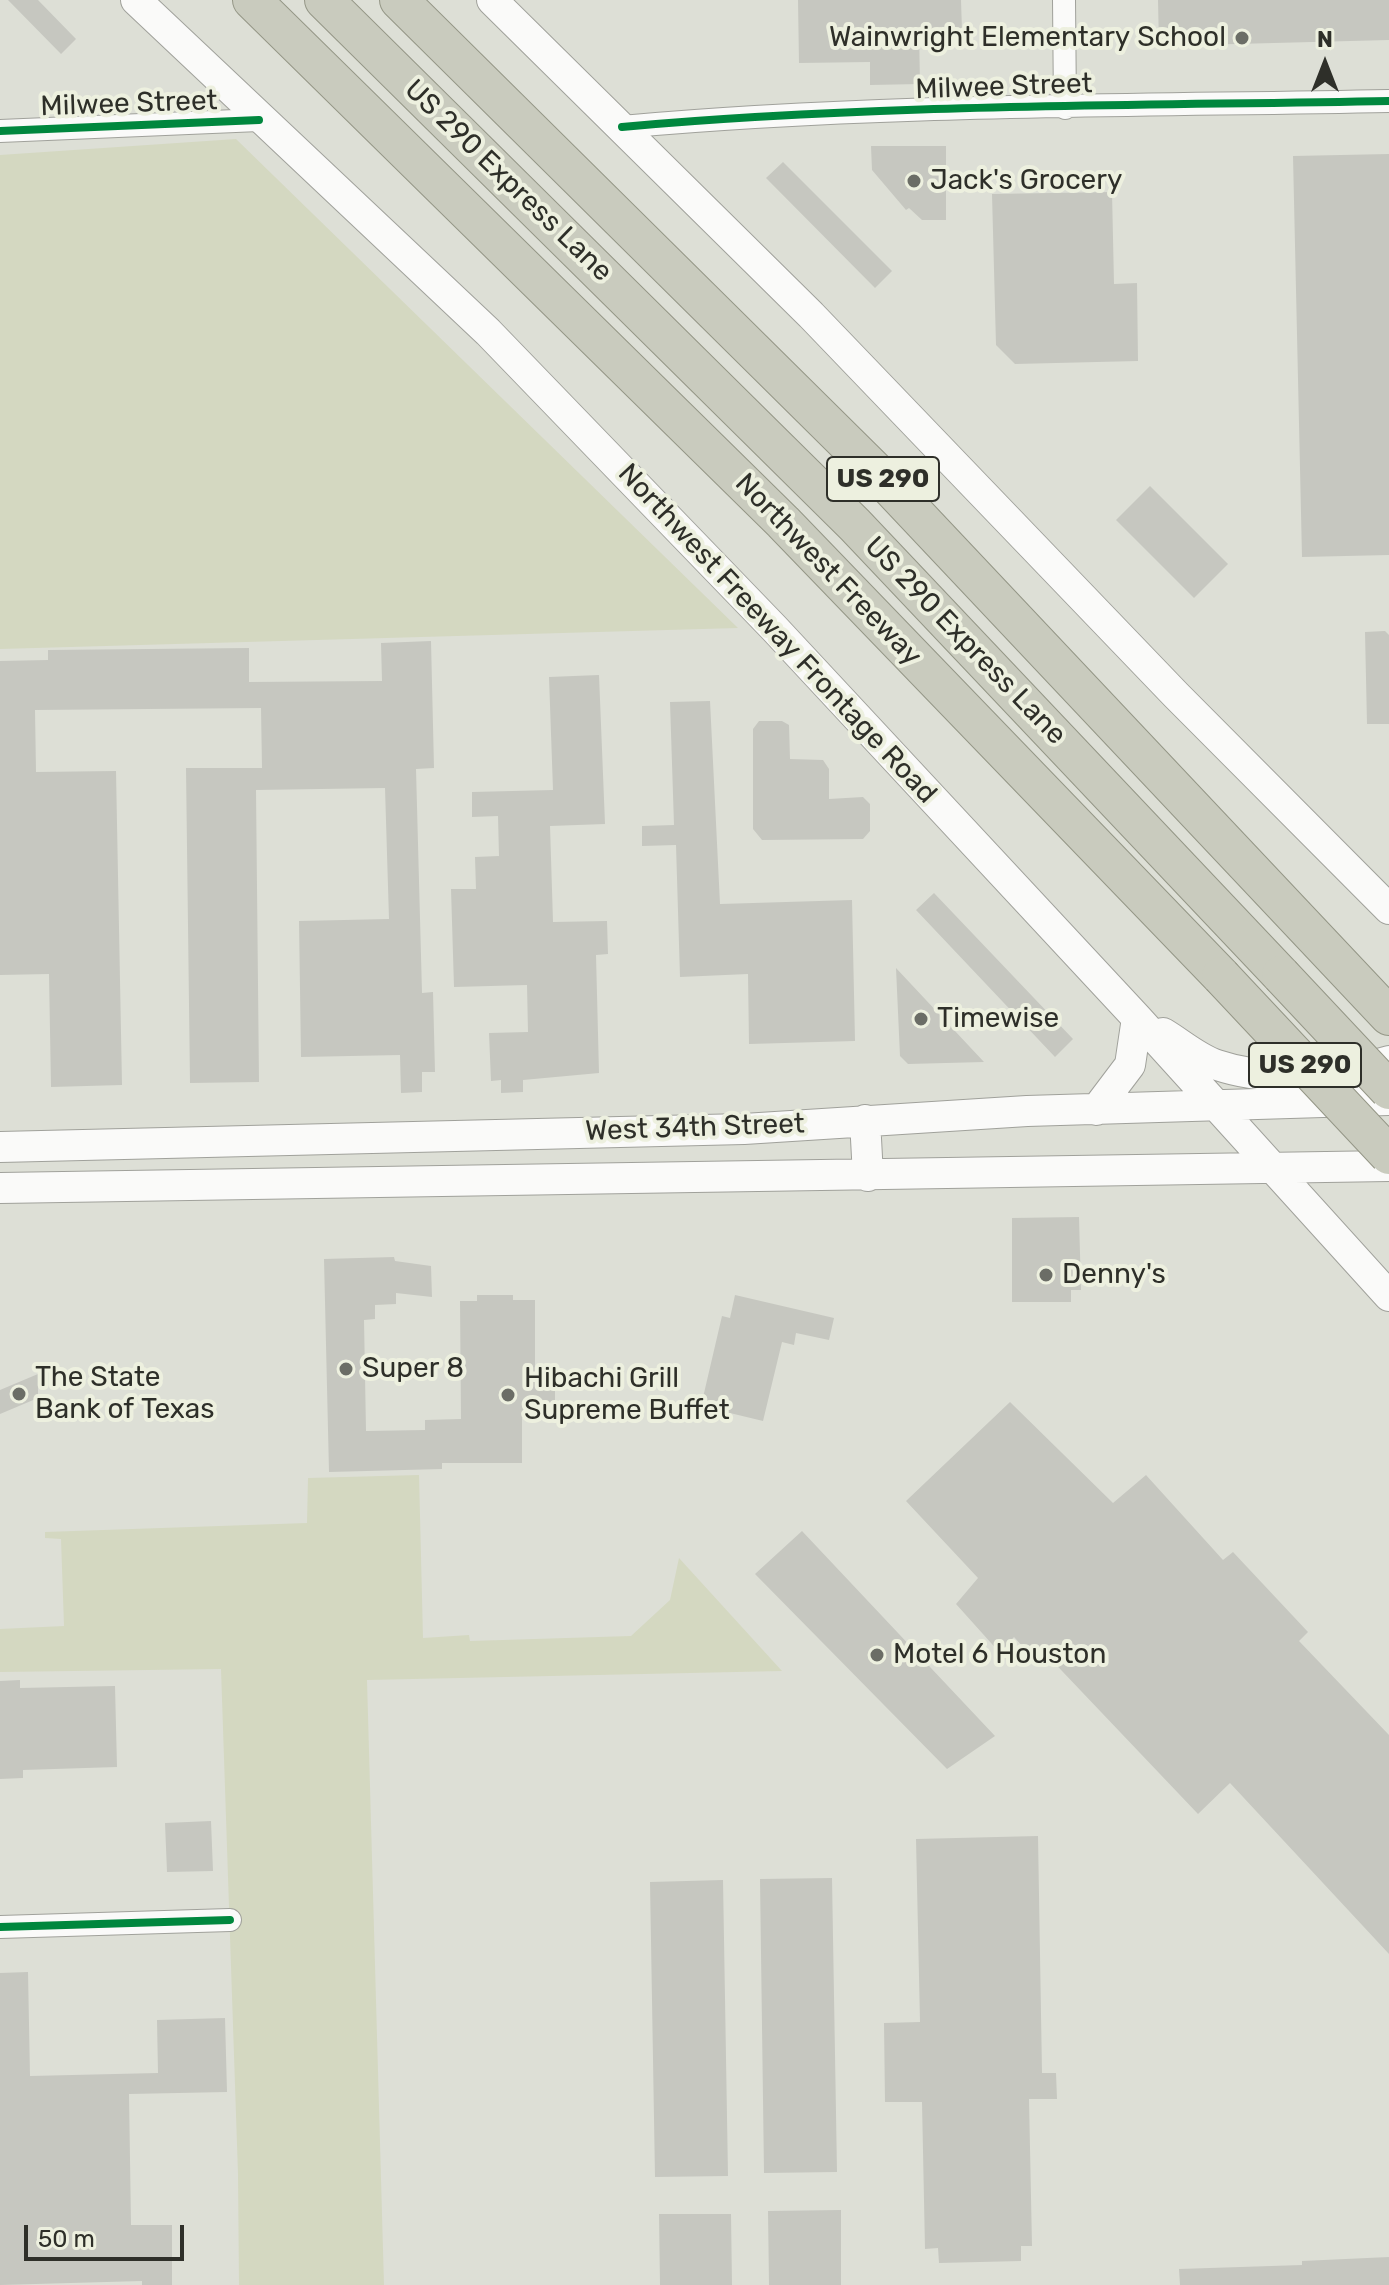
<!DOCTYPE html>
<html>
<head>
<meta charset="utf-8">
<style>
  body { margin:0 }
  #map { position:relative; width:1389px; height:2285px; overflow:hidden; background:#dddfd6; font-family:Rubik,sans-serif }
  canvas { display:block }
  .north { position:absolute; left:1285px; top:24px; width:80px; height:80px; -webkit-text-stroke:6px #edf0df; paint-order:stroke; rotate:0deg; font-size:22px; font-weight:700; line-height:32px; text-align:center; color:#2e2f29 }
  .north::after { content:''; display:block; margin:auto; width:28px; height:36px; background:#2e2f29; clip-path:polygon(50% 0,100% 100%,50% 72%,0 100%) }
  .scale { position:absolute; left:24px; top:2225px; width:160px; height:36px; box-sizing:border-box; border:4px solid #2e2f29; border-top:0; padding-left:10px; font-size:24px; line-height:28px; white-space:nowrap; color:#2e2f29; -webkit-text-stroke:6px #edf0df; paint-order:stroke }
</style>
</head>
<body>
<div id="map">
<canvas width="1389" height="2285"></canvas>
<div class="north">N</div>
<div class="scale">50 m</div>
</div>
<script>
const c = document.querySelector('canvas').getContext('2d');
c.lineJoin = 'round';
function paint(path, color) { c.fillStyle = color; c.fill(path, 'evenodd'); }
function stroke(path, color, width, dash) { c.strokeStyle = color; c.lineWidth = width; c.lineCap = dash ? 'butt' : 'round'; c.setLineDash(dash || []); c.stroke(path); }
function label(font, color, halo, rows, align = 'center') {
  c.font = font + ' Rubik,sans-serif'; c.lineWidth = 8; c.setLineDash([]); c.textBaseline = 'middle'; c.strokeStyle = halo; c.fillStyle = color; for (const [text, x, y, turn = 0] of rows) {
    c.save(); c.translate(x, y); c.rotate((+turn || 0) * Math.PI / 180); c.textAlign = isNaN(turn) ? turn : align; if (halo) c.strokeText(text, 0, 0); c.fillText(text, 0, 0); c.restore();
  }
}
paint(new Path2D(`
  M236,139L738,628L0,649V155Z
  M419,1475L423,1638L469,1635L470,1641L631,1636L670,1600L679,1558L782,1671L367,1680L384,2285H239L238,2174L221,1669L0,1672V1629L64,1626L61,1539L45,1538V1532L307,1523L308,1478Z`), '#d4d8c1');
paint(new Path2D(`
  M8,0H38L76,39L61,54Z
  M798,0H961L962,31H919L920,84L870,85V62L799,63Z
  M1158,0H1389V40L1159,46Z
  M871,146H946V220H922L909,208L906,210L872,170Z
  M1389,154V555L1302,557L1293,156Z
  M783,162L892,271L875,288L766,178Z
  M1112,192L1114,284L1137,283L1138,361L1015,364L996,345L992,194Z
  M1150,486L1228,564L1194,598L1116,520Z
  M1385,631L1389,635V724H1367L1365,632Z
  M431,641L434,768L416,769L422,993L433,992L435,1072H422V1092L401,1093L400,1055L301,1057L299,921L389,919L385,788L256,790L259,1082L190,1083L186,768H262L261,708L35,710L36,772L116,771L122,1085L51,1087L49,974L0,975V661L48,660V650L249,648V682L382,681L381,643Z
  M599,675L605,824L550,826L553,922L607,921L608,954L596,955L599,1073L523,1080V1092L501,1093V1080L491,1081L489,1033L528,1032L527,985L454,987L451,889H476L475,857L499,856L498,816L472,817V792L553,790L549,677Z
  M710,701L720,904L852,900L855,1041L749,1044L748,974L680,977L676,845L642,846V826L674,825L670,702Z
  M759,721H782L789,725L790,759L823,760L829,769V799L863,797L870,804V831L863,839L762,840L753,829V729Z
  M934,893L1073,1039L1055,1057L916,910Z
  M896,968L984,1062L908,1064L900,1056Z
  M1079,1217L1081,1290H1071V1302H1012V1218Z
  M394,1257L395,1261L431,1266L432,1297L396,1293V1304L375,1305V1319L364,1320L366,1431L425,1430V1420L461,1419L460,1301H477V1295H513V1300H535V1371H555V1418H522V1463H442V1469L329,1472L324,1259Z
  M735,1295L834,1318L829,1340L796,1333L794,1345L782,1342L763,1421L701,1406L722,1316L730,1318Z
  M38,1374V1398L0,1414V1390Z
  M1010,1402L1113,1503L1146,1475L1223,1560L1233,1552L1308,1632L1299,1641L1389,1735V1954L1230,1783L1198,1814L1043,1651L1034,1659L1014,1637L1000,1653L956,1604L978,1578L906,1501Z
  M802,1531L995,1736L947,1769L755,1574Z
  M20,1680V1688L115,1686L117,1767L23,1770V1778L0,1779V1681Z
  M211,1821L213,1871L167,1872L165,1823Z
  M1038,1836L1042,2073H1056L1057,2099H1029L1032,2246H1021V2261L939,2263L938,2248L925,2249L922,2102H885L884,2023L920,2022L916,1839Z
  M832,1878L837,2172L764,2173L760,1879Z
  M723,1880L728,2176L655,2177L650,1882Z
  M28,1972L30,2076L158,2073L157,2020L225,2018L227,2092L129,2094L131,2225H172V2285H142V2281L0,2285V1973Z
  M841,2210V2285H769L768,2211Z
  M659,2214H731L732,2285H660Z
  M1389,2257V2285H1180L1179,2269L1302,2265V2261Z`), '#c6c7c0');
const minor = new Path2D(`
  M1064,0L1065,108
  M622,127C876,104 1134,106 1389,101
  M0,131L259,120
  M0,1927L230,1920`);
const secondary = new Path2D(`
  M136,0L488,332L774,628L1137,1018L1389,1296
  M492,0L811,315L1176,695L1389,909
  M1163,1033C1180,1043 1198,1059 1217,1065C1270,1083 1337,1077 1389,1061
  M1096,1110L1130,1065L1137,1018
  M865,1120L868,1176
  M0,1147L744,1129L1027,1111L1389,1100
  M0,1188L1389,1166`);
const motorway = new Path2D(`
  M252,0L783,522L1221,976
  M324,0L855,525L1281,975
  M399,0L876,472L1389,1016`);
stroke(minor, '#a0a19b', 24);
stroke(secondary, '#a0a19b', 32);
stroke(motorway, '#949686', 40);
stroke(minor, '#fafaf9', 22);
stroke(secondary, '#fafaf9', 30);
stroke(motorway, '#c9cbbe', 38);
const motorwayBridge = new Path2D(`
  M1281,975L1389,1090
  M1221,976L1389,1155`);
stroke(motorwayBridge, '#949686', 40, []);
stroke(motorwayBridge, '#c9cbbe', 38);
stroke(new Path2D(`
  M622,127C876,104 1134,106 1389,101
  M0,131L259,120
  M0,1927L230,1920`), '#00873e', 8);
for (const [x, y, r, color] of [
  [1242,38,8,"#6b6d66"],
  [914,181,8,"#6b6d66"],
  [921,1019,8,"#6b6d66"],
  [1046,1275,8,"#6b6d66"],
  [346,1369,8,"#6b6d66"],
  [19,1394,8,"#6b6d66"],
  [508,1395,8,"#6b6d66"],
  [877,1655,8,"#6b6d66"]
]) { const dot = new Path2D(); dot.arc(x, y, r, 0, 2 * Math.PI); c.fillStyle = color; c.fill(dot); stroke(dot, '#edf0df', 3); }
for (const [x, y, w] of [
  [883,479,112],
  [1305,1065,112]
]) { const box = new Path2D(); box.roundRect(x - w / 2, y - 22, w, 44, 6); c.fillStyle = '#edf0df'; c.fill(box); stroke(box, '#2e2f29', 2); }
label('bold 26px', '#2e2f29', null, [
  ["US 290",883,479],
  ["US 290",1305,1065]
]);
label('28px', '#2e2f29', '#edf0df', [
  ["Wainwright Elementary School",1226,38,"right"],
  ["Jack's Grocery",930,181],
  ["Timewise",937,1019],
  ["Denny's",1062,1275],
  ["Super 8",362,1369],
  ["The State",35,1378],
  ["Bank of Texas",35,1410],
  ["Hibachi Grill",524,1379],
  ["Supreme Buffet",524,1411],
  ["Motel 6 Houston",893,1655]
], 'left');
label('28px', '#2e2f29', '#edf0df', [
  ["Milwee Street",1004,87,-2],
  ["Milwee Street",129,104,-2],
  ["US 290 Express Lane",508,181,44],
  ["Northwest Freeway",828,570,46],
  ["Northwest Freeway Frontage Road",777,634,47],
  ["US 290 Express Lane",965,641,46],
  ["West 34th Street",695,1128,-2]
]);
</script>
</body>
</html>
